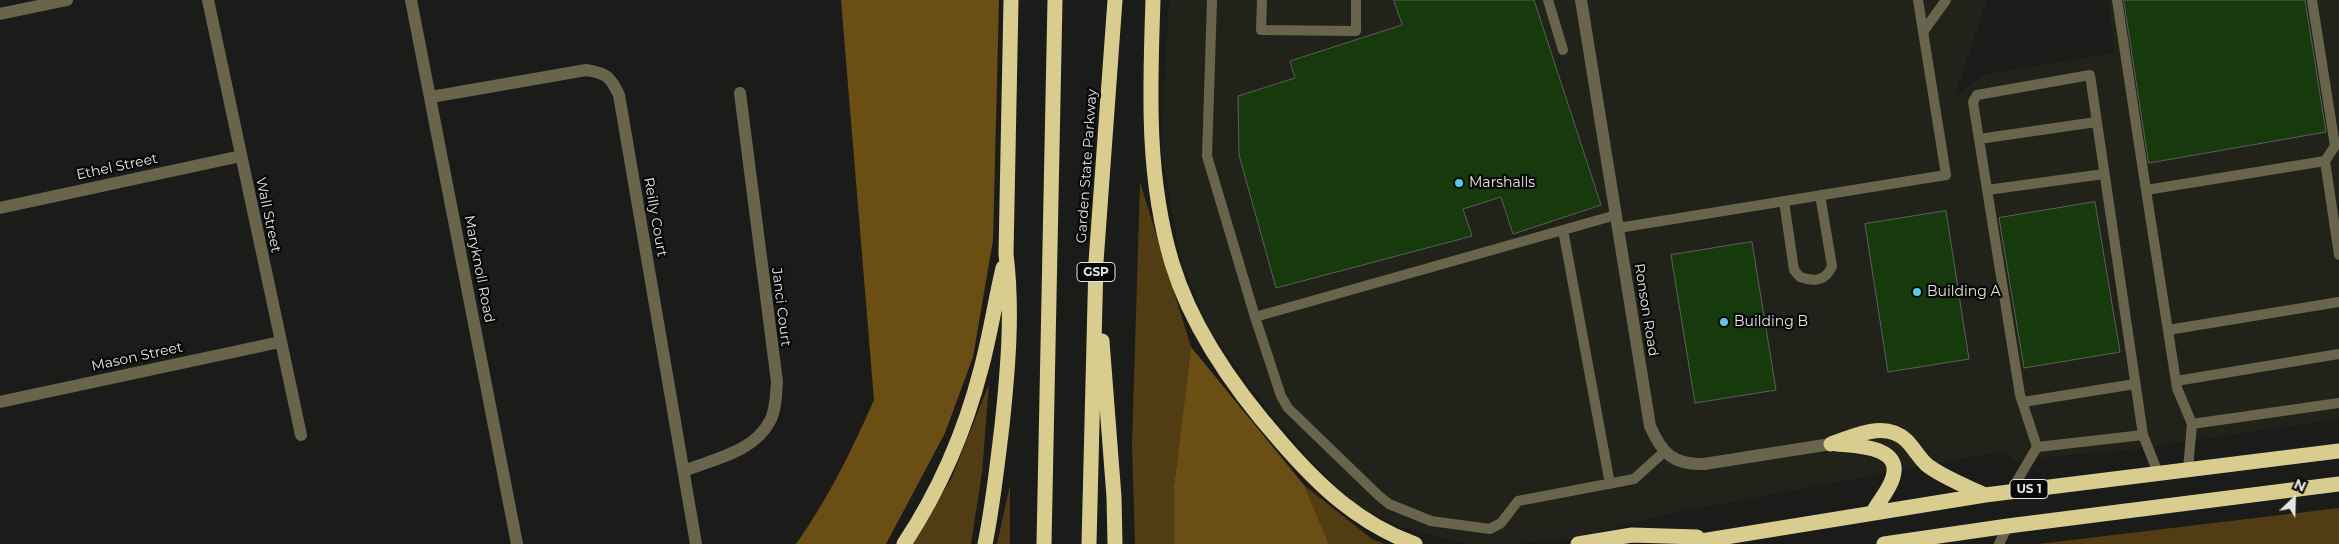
<!DOCTYPE html>
<html>
<head>
<meta charset="utf-8">
<style>
  body { margin:0 }
  #map { position:relative; width:2339px; height:544px; overflow:hidden; background:#1b1c19; font-family:Montserrat,sans-serif }
  canvas { display:block }
  .north { position:absolute; left:2269px; top:474px; width:50px; height:50px; -webkit-text-stroke:4px #060706; paint-order:stroke; rotate:24deg; font-size:14px; font-weight:700; line-height:20px; text-align:center; color:#e5e6e4 }
  .north::after { content:''; display:block; margin:auto; width:18px; height:22px; background:#e5e6e4; clip-path:polygon(50% 0,100% 100%,50% 72%,0 100%) }
</style>
</head>
<body>
<div id="map">
<canvas width="2339" height="544"></canvas>
<div class="north">N</div>
</div>
<script>
const c = document.querySelector('canvas').getContext('2d');
c.lineJoin = 'round';
function paint(path, color) { c.fillStyle = color; c.fill(path, 'evenodd'); }
function stroke(path, color, width, dash) { c.strokeStyle = color; c.lineWidth = width; c.lineCap = dash ? 'butt' : 'round'; c.setLineDash(dash || []); c.stroke(path); }
function label(font, color, halo, rows, align = 'center') {
  c.font = font + ' Montserrat,sans-serif'; c.lineWidth = 4.5; c.setLineDash([]); c.textBaseline = 'middle'; c.strokeStyle = halo; c.fillStyle = color; for (const [text, x, y, turn = 0] of rows) {
    c.save(); c.translate(x, y); c.rotate((+turn || 0) * Math.PI / 180); c.textAlign = isNaN(turn) ? turn : align; if (halo) c.strokeText(text, 0, 0); c.fillText(text, 0, 0); c.restore();
  }
}
paint(new Path2D(`
  M1169,0H1987L1955,96L1986,74L2114,53L2109,0H2339V419L2127,450L2014,460L2003,451L1672,513L1577,538L1510,544H1468L1401,527L1352,504L1298,446L1250,387L1207,325L1180,257L1161,148Z`), '#21231a');
paint(new Path2D(`
  M1140,182L1191,347L1174,486V544H1135L1132,445Z
  M989,384L982,473L971,544H913L952,477Z
  M1010,485V544H997Z
  M1304,485L1372,539L1385,544H1329Z
  M2339,508V544H2038Z`), '#523c13');
paint(new Path2D(`
  M841,0H999L993,240L973,357L945,433L886,544H796C828,499 852,450 874,400Z
  M1191,347L1304,485L1329,544H1174V486Z`), '#6b4e14');
const building = new Path2D(`
  M1394,0H1534L1601,205L1513,234L1501,197L1463,209L1472,236L1276,288L1239,155L1238,96L1295,78L1290,61L1402,25Z
  M2124,0H2305L2326,132L2149,163Z
  M2095,202L2120,352L2024,368L1999,218Z
  M1946,211L1969,359L1888,372L1865,224Z
  M1752,242L1776,390L1695,403L1671,255Z`);
paint(building, '#173a0d');
stroke(building, '#5c5f5c', 1);
stroke(new Path2D(`
  M1212,0L1207,156L1255,317L1281,396L1288,408L1378,495L1389,504L1431,521L1490,529L1501,523L1518,501L1634,479L1665,451
  M1262,0L1261,30L1356,31V0
  M1548,0L1563,50
  M2117,0L2146,190
  M2312,0L2335,146L2325,161
  M1923,32L1946,0
  M1979,139L2096,122
  M1987,190L2104,174
  M1784,201L1794,270L1800,277C1814,282 1826,281 1832,266L1820,195
  M1618,228L1946,175L1918,0
  M1563,230L1610,484
  M1255,317L1616,215
  M2168,330L2339,302
  M2176,381L2339,354
  M2023,402L2135,384
  M2192,424L2177,388L2146,190L2325,161L2339,255
  M2037,447L2143,435
  M2188,469L2192,424L2339,403
  M2011,491L2037,447L2020,395L1973,102L1977,95L2090,75L2143,435L2158,473
  M1999,544L2008,526`), '#69654d', 10);
stroke(new Path2D(`
  M208,0L301,435
  M411,0L517,544
  M1581,0L1650,426C1662,454 1674,465 1704,464L1831,444
  M0,14L67,0
  M431,97L586,70C606,73 610,76 619,95L696,544
  M0,208L241,156
  M0,402L280,342
  M684,471C714,459 754,452 770,421C776,410 776,394 777,382L740,93`), '#69654d', 12);
stroke(new Path2D(`
  M1153,0C1150,88 1146,177 1172,263C1192,329 1236,391 1281,442C1319,486 1359,524 1415,544
  M1102,341L1114,497L1115,544
  M1831,444C1855,436 1885,420 1907,441C1914,448 1919,458 1927,465C1944,478 1966,486 1985,495
  M1837,444C1856,446 1902,446 1893,477C1890,489 1879,501 1873,512
  M904,544C939,491 965,431 981,369C990,336 995,302 1003,268
  M985,544C993,505 997,466 1002,426C1008,369 1013,311 1006,254L1011,0
  M1044,544L1055,0
  M1089,544L1096,262L1115,0
  M1578,544L1632,535L1697,537
  M1683,544L1985,495L2339,451
  M1884,544L2008,526L2339,484`), '#d8cd8e', 15);
for (const [x, y, r, color] of [
  [1459,183,5,"#5ac8e6"],
  [1917,292,5,"#5ac8e6"],
  [1724,322,5,"#5ac8e6"]
]) { const dot = new Path2D(); dot.arc(x, y, r, 0, 2 * Math.PI); c.fillStyle = color; c.fill(dot); stroke(dot, '#060706', 2); }
for (const [x, y, w] of [
  [1096,272,38],
  [2029,489,38]
]) { const box = new Path2D(); box.roundRect(x - w / 2, y - 9.5, w, 19, 4); c.fillStyle = '#060706'; c.fill(box); stroke(box, '#e5e6e4', 1); }
label('bold 12px', '#e5e6e4', null, [
  ["GSP",1096,272],
  ["US 1",2029,489]
]);
label('14px', '#e5e6e4', '#060706', [
  ["Garden State Parkway",1087,166,-86],
  ["Ethel Street",117,167,-12],
  ["Wall Street",268,215,78],
  ["Reilly Court",655,217,80],
  ["Maryknoll Road",479,269,79],
  ["Janci Court",781,307,83],
  ["Ronson Road",1646,310,81],
  ["Mason Street",137,357,-12]
]);
label('14px', '#e5e6e4', '#060706', [
  ["Marshalls",1469,183],
  ["Building A",1927,292],
  ["Building B",1734,322]
], 'left');
</script>
</body>
</html>
